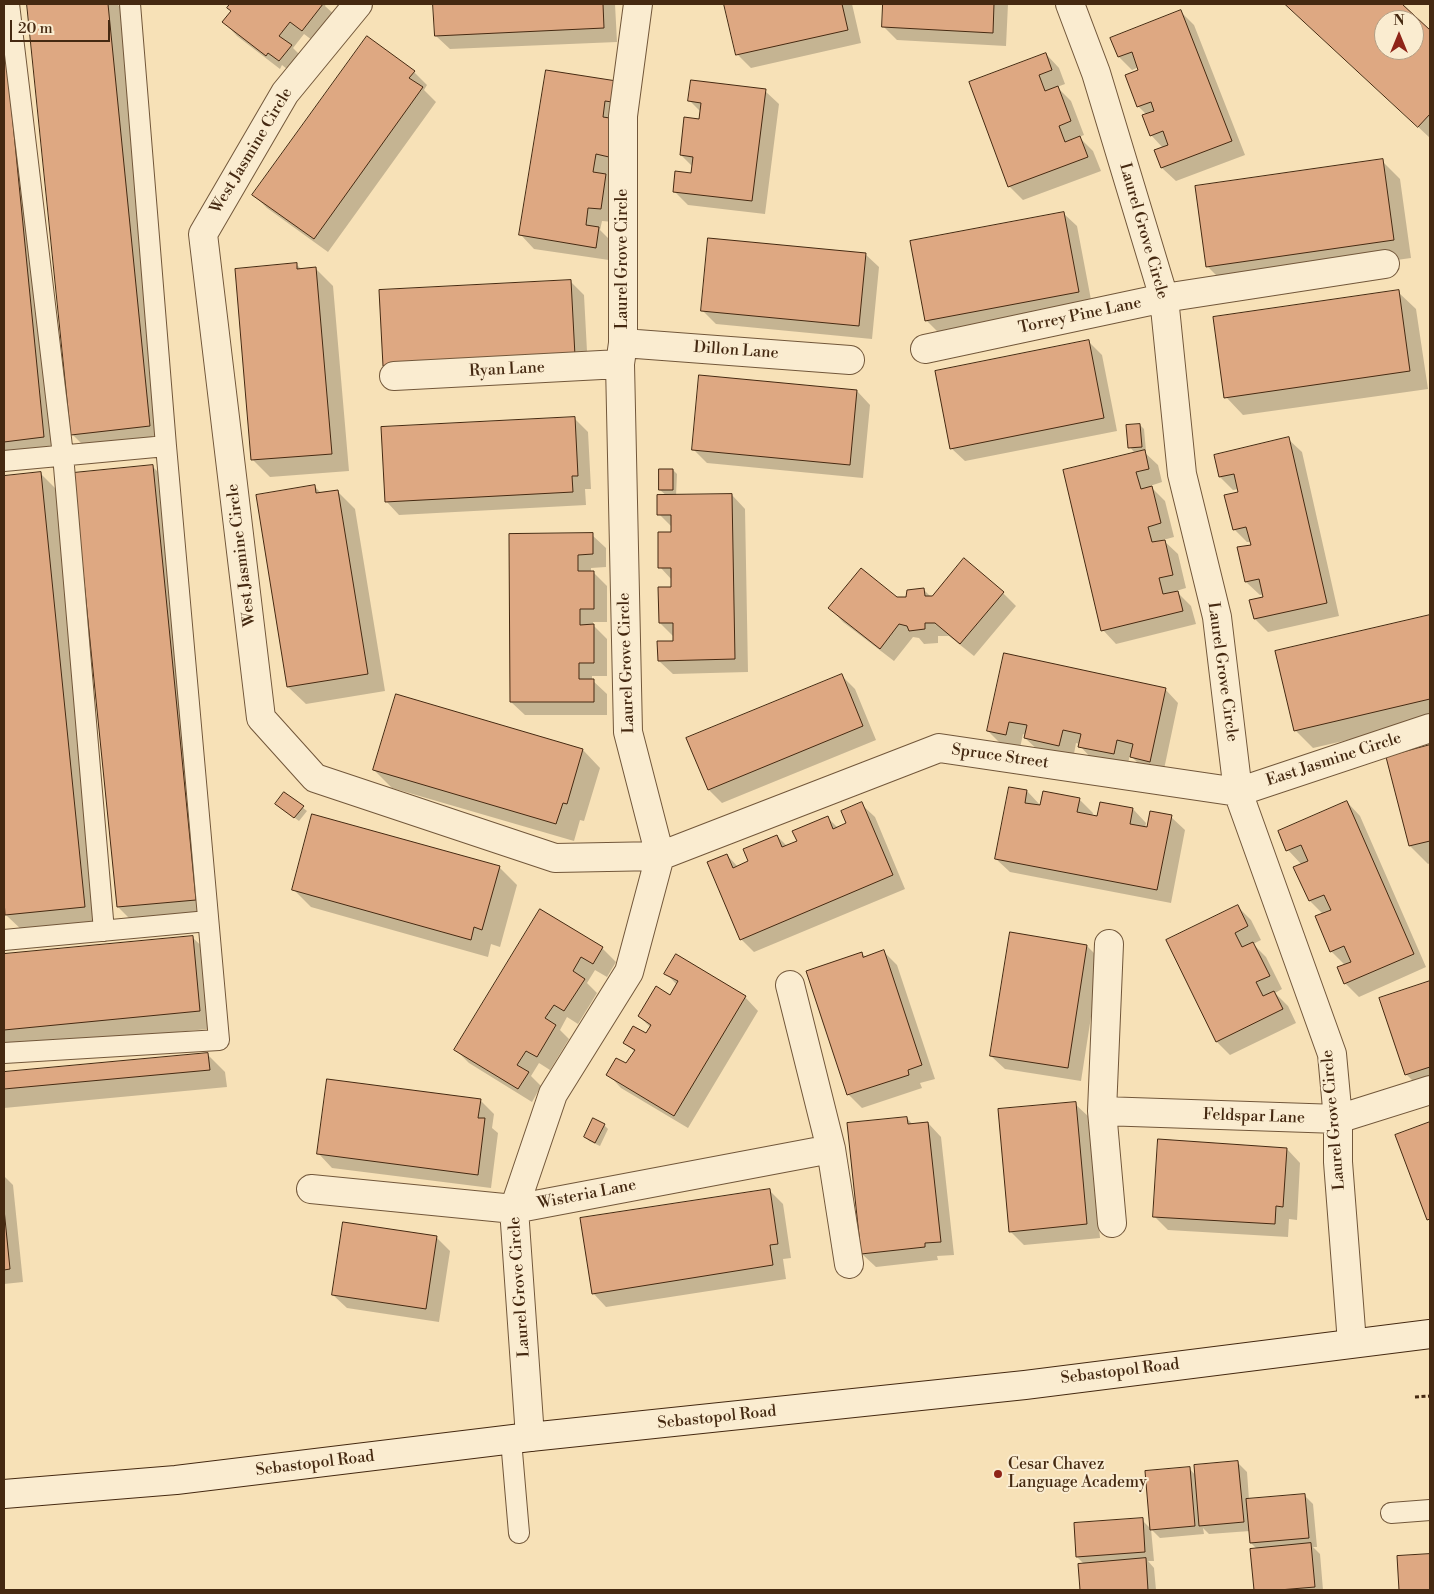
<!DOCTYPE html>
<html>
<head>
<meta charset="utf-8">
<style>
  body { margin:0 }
  #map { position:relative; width:1434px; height:1594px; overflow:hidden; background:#f7e1b7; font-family:"Libre Bodoni",serif }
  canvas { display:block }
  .frame { position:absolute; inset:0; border:5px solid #452911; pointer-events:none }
  .north { position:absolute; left:1374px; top:10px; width:50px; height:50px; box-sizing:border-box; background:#faecd0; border:1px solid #b29e84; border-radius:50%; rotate:0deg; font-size:14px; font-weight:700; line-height:20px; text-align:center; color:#452911 }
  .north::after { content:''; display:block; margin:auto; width:18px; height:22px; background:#8f2418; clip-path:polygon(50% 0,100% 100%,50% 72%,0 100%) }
  .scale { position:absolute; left:10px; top:20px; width:100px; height:22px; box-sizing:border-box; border:2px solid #452911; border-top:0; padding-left:6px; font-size:15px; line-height:18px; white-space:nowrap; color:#452911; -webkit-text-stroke:4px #faecd0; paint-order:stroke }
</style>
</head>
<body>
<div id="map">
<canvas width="1434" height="1594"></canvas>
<div class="frame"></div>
<div class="north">N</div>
<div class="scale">20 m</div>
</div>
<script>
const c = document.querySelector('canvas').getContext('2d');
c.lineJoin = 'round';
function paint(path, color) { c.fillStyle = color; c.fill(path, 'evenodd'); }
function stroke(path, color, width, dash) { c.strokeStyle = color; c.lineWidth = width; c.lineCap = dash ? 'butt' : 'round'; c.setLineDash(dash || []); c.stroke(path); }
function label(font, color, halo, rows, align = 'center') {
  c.font = font + ' "Libre Bodoni",serif'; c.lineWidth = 4; c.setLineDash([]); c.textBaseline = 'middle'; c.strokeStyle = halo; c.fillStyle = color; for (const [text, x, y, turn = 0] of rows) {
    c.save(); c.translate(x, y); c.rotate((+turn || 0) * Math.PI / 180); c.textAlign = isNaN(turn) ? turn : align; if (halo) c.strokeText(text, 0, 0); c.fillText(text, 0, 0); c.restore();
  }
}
paint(new Path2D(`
  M29,4H117L124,11L167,444L90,452L72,434Z
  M231,4H326L325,6L337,17L316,43L304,34L293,48L304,59L293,74L282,65L280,69L237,36L224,22L232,12L228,8Z
  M434,4H615L617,42L450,49L436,36Z
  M726,4H852L861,43L751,68L737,54Z
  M884,4H1008L1006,46L897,40L883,26Z
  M1287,4H1400L1430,32V138ZM1384,20H1414V50H1384Z
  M4,8L61,455L4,461Z
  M1181,12L1194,25L1245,155L1176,181L1162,168L1156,151L1163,148L1151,135L1147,115L1138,106L1140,71L1139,67L1132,70L1119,57Z
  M1046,54L1059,68L1065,84L1057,87L1071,101L1084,135L1079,137L1093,151L1101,171L1023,200L1009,186L970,83Z
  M414,72L427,85L424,90L436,102L328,252L267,208L254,195Z
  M547,72L622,83L608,177L619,189L614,222L602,221L600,230L612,242L609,260L534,249L521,235Z
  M765,91L779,104L765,214L688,205L674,191L692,174L693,167L681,155L700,120L701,112L690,101Z
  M1382,161L1400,179L1411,258L1225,284L1207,266Z
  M1063,213L1077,226L1092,305L940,334L927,321L912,242Z
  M865,254L879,267L872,339L716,324L702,310Z
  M296,264L302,270L315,268L333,286L349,471L270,477L253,460Z
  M571,282L584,295L588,370L398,379L385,365Z
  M1398,292L1416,309L1428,389L1243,415L1226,397Z
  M1089,342L1102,355L1117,431L965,461L951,448Z
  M857,391L870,405L863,478L707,463L693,449Z
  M575,419L588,432L591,489H585L586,505L399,515L386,501Z
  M1140,425L1144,429L1146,451H1143L1158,465L1162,482L1150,486L1165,501L1174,537L1163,540L1178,554L1186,588L1176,591L1191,606L1196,624L1116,644L1103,630L1140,453V451L1134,452L1130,447Z
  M1288,439L1302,452L1339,616L1268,632L1255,619L1250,601L1264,598V594L1260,595L1246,582L1252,546L1251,542H1247L1234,529L1240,493L1239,489L1233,490L1220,477Z
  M152,466L170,484L214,917L136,925L118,907L75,474Z
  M673,470L677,474L676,496L732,495L745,509L748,672L673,674L659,661L674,642V637L660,623L673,589L672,580L660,567L672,533V527L659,514L667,496L660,490Z
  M41,474L58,491L102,925L24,932L6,915L4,888V478Z
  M314,486L322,494L337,491L355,509L385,691L306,704L288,687Z
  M510,535H592L606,548V567L591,568V572H593L607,586V622H593V625L607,639V676H592V680L607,694V715H525L511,702Z
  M923,589L931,597L1003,593L1016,606L974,656L949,636H938V643L924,644L919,638L913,637L894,661L843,622L830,608L897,598L907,599Z
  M1430,616V721L1313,748L1295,730L1277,652Z
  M1005,655L1165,689L1178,703L1163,774L1145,770L1130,755L1127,767L1093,760L1080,746V744L1076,743L1073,759L1039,751L1025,738L1026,735L1023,734L1020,748L1001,744L988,731Z
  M842,676L855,689L876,740L722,803L709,790Z
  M1430,747V863L1428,864L1410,846L1388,757Z
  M583,750L600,768L584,821L580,820L574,841L392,788L374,770Z
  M1027,791L1041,806L1079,799L1093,813L1092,816L1098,817L1133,809L1146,823L1145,828L1171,817L1185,830L1171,903L1010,872L996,859Z
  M284,793L307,811L299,821L281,808Z
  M1347,802L1360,816L1426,967L1359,997L1345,983V965L1331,951L1323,914L1310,901L1302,865L1288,850Z
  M861,804L875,817L905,889L754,952L741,939L727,855L738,867L749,862L777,836L787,846L799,842L827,817L838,828L848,824Z
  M499,867L517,885L500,947L491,944L488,957L311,907L293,889Z
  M1237,906L1251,920L1261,940L1253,944L1266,957L1282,989L1275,993L1288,1006L1296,1023L1230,1055L1217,1042Z
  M541,911L602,948L616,962L607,977L595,970L587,983L597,993L578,1024L567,1017L560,1030L569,1039L550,1070L539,1063L531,1076L541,1086L532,1102L469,1063L456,1050Z
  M193,938L211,955L218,1028L4,1049V956Z
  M1087,946L1100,959L1081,1081L1005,1069L991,1056Z
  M883,951L897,965L935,1079L920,1083L922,1088L862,1108L848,1094L861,953L866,957Z
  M666,973L745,997L758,1011L688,1128L621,1088L608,1074L626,1065L635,1052L625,1043L647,1035L651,1028L639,1016L670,997L677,985Z
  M1430,982V1090L1424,1092L1406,1074L1380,999Z
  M207,1054L225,1072L227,1087L4,1108V1074Z
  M480,1100L494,1114L492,1128L498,1133L491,1188L332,1168L319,1154Z
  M1075,1104L1089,1117L1100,1238L1024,1245L1010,1231Z
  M907,1118L913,1125L928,1123L941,1137L954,1255L937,1256L938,1260L876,1267L862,1254Z
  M1430,1123V1221L1397,1136Z
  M604,1125L608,1129L600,1146L589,1141L585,1136Z
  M1287,1149L1300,1163L1297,1220L1289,1219L1288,1237L1168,1230L1154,1216Z
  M4,1176L13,1185L23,1282L4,1284Z
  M770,1191L783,1204L791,1258L783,1259L786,1279L606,1307L593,1293Z
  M436,1237L450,1251L439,1322L347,1308L333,1295Z
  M1238,1463L1247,1472L1249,1500L1304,1495L1313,1504L1317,1547H1313L1320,1554L1323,1590H1255L1252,1550H1258L1251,1543L1250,1531L1209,1534L1203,1528L1204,1534L1160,1538L1151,1529L1154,1561H1148L1154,1568L1156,1590H1081L1079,1565H1085L1077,1557L1142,1520L1151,1529L1189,1468L1196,1476Z
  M1430,1555V1590H1400L1398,1557Z`), '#0003');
const building = new Path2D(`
  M27,4H108L150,426L71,435Z
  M230,4H323L302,31L290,22L279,36L292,45L279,61L268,53L266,56L222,22L231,11L227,8Z
  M433,4H603L604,28L435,36Z
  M724,4H842L848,30L736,55Z
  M883,4H994L993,33L882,27Z
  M1285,4H1402L1430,30V114L1418,127ZM1384,20H1414V50H1384Z
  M1181,10L1232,141L1161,168L1154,150L1168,145L1163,131L1150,136L1142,115L1154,111L1151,102L1137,107L1125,75L1138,70L1132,52L1118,57L1110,38Z
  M4,32L44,437L4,442Z
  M367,36L415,71L409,78L423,87L314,239L252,195Z
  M1046,53L1052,70L1039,75L1045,91L1058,86L1071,121L1059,126L1065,142L1080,136L1088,157L1008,187L969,82Z
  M546,70L623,82L619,103L605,101L603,117L616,119L609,157L596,154L593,172L606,174L601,209L588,208L586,225L599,227L596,248L519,235Z
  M691,80L766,89L752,201L673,192L675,171L691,173L693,157L680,155L684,117L699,119L701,103L688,101Z
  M1383,159L1394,240L1206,267L1195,186Z
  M1064,212L1079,292L925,321L910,241Z
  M708,238L866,253L859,326L701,311Z
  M297,263V269L316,267L332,454L251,460L235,269Z
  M571,280L575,356L383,366L379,290Z
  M1399,290L1410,371L1224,398L1213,317Z
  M1089,340L1104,418L950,449L935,371Z
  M699,375L857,390L850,465L692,450Z
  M575,417L578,476H572L573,492L385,502L381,427Z
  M1140,424L1142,447L1128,448L1126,425Z
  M1289,437L1327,603L1254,619L1249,600L1263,597L1259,579L1245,582L1237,547L1251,545L1246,527L1233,530L1224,495L1238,492L1234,474L1219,477L1214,455Z
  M1145,450L1149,469L1136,472L1141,489L1152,486L1161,523L1148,527L1152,542L1165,540L1173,575L1159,578L1163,594L1178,591L1183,611L1101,631L1063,470Z
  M153,465L196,900L117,907L73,473Z
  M659,469H673V490H659Z
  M41,472L85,907L5,915L4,900V476Z
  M315,485L316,493L338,490L368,674L287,687L256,495Z
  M732,494L735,659L658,661L657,641H673V623H659L658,587H671V568H658V532H671V515H657V495Z
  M593,533V554L578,555V571H594V609H580V625L594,624V663H579V679H594V702H510L509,534Z
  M964,558L1004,592L960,644L935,623H925V629L909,631L907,626L899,624L880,649L828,608L861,568L897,597H906L907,590L924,588L925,596H932Z
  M1430,615V699L1294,731L1275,651Z
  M1004,653L1166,688L1150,762L1130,757L1133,744L1117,740L1114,754L1078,747L1081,734L1063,730L1059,746L1024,738L1027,725L1009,722L1006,735L987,731Z
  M842,674L863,726L708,790L686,738Z
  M396,694L583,749L567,804L563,803L556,824L373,770Z
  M1430,745V841L1409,846L1386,757Z
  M1009,787L1027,790L1025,803L1040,805L1043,791L1080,798L1077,812L1097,816L1100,802L1133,808L1130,824L1147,827L1150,811L1172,815L1157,890L995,859Z
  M284,792L304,806L294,818L275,804Z
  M1347,801L1414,954L1344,984L1337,967L1351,962L1344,946L1330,952L1315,916L1331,910L1324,895L1309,901L1293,867L1308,861L1301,845L1286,851L1278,831Z
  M862,802L893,875L740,940L707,862L727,854L733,868L748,861L743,849L777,835L782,847L797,841L792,831L828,816L833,829L846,823L841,811Z
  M312,814L500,866L482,930L474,927L471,940L292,890Z
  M1238,905L1248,926L1235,933L1242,947L1253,942L1270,976L1256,982L1263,996L1274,991L1283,1009L1216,1042L1166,940Z
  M540,909L603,947L593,964L581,957L573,971L585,979L564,1011L554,1005L545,1018L556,1025L537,1057L526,1051L517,1065L529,1072L518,1089L454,1050Z
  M1010,932L1087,945L1068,1068L990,1056Z
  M193,936L200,1011L4,1030V954Z
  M884,950L922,1065L908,1070L909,1075L847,1095L806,971L862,952L863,957Z
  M676,954L746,996L674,1116L606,1075L616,1058L626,1063L635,1050L623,1043L633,1026L646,1033L651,1025L638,1016L656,986L670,995L678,981L664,974Z
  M1430,981V1067L1405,1075L1379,998Z
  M208,1053L210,1070L4,1089V1072Z
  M327,1079L481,1099L478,1118H485L478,1175L317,1154Z
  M1076,1102L1087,1224L1009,1232L998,1109Z
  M907,1117L908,1124L928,1122L941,1242L925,1243V1247L861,1254L847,1123Z
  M593,1118L605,1124L595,1143L584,1137Z
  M1430,1122V1219L1427,1220L1395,1135Z
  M1158,1139L1287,1148L1283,1207L1276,1206L1275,1224L1153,1217Z
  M770,1189L778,1244L770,1245L773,1265L592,1294L580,1218Z
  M4,1209L10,1269L4,1270Z
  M343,1222L437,1236L426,1309L332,1295Z
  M1238,1461L1244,1522L1199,1526L1194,1465Z
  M1190,1467L1195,1526L1150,1530L1145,1471Z
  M1305,1494L1309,1538L1250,1543L1246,1499Z
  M1143,1518L1145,1552L1076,1557L1074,1523Z
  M1311,1543L1315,1587L1279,1590H1254L1250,1549Z
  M1430,1554V1590H1399L1397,1556Z
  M1146,1558L1148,1590H1080L1078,1564Z`);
paint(building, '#dea882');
stroke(building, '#452911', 1);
const service = new Path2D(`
  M9,4L63,455L104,931
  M130,4L166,446
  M4,461L166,446L219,1040L4,1053
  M4,940L208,921
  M511,1440L519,1533
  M1391,1513L1430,1510`);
const minor = new Path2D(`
  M358,4L285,93L203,234L261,718L315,778L555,858L660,856L939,748L1238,792L1430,728
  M1070,4L1096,73L1164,298L1182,474L1217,617L1238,792L1332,1054L1338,1119V1162L1352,1343
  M623,343L850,360
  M925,349L1164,298L1385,264
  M394,376L620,364
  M1109,944L1102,1111L1112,1223
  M790,985L831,1149L849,1264
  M1102,1111L1338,1119L1430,1090
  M311,1189L514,1209L831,1149
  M530,1437L514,1209L553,1094L629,972L660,856L628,732L620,364L623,343V116L638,4`);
const secondary = new Path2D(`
  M4,1494L176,1480L530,1437L1025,1385L1430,1334`);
stroke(service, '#72573a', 22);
stroke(minor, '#72573a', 30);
stroke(secondary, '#452911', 30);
stroke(new Path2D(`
  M1415,1397L1430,1396`), '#452911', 3, [4, 2.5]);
stroke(service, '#faecd0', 20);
stroke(minor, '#faecd0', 28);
stroke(secondary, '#faecd0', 28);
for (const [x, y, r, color] of [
  [998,1474,5,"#8f2418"]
]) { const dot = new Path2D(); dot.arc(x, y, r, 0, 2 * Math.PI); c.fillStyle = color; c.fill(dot); stroke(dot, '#faecd0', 2); }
label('16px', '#452911', '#faecd0', [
  ["West Jasmine Circle",252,151,-59],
  ["Laurel Grove Circle",1143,231,74],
  ["Laurel Grove Circle",623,259,-90],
  ["Torrey Pine Lane",1080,316,-12],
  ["Dillon Lane",736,351,4],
  ["Ryan Lane",507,370,-3],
  ["West Jasmine Circle",242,555,-97],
  ["Laurel Grove Circle",627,663,-92],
  ["Laurel Grove Circle",1222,672,82],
  ["Spruce Street",1000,757,8],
  ["East Jasmine Circle",1334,760,-18],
  ["Feldspar Lane",1254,1117,2],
  ["Laurel Grove Circle",1334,1120,-95],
  ["Wisteria Lane",587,1195,-11],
  ["Laurel Grove Circle",520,1287,-94],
  ["Sebastopol Road",1120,1372,-7],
  ["Sebastopol Road",717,1418,-6],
  ["Sebastopol Road",315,1464,-7]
]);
label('16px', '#452911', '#faecd0', [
  ["Cesar Chavez",1008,1465],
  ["Language Academy",1008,1483]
], 'left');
</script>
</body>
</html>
